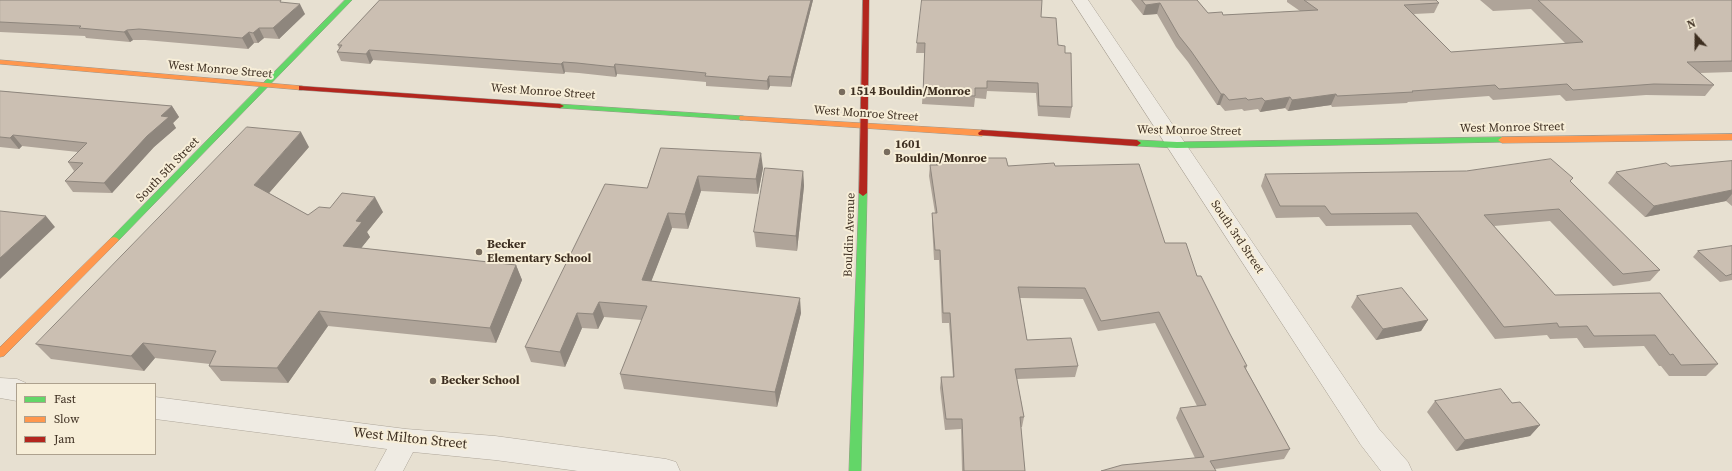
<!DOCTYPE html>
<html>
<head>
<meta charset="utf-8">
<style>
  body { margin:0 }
  #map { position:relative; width:1732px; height:471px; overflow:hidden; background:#e7e0d1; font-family:"Source Serif 4",serif }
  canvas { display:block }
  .legend { position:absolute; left:16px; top:383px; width:140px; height:72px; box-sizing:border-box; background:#f7eed8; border:1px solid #ada18e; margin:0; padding:5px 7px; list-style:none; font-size:12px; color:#3d2e20 }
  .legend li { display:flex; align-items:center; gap:8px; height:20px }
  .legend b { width:20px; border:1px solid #ada18e }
  .north { position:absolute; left:1676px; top:16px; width:40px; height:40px; -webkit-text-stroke:3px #f7eed8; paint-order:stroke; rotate:339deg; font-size:11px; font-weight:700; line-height:16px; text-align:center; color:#3d2e20 }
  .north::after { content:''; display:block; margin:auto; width:14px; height:18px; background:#3d2e20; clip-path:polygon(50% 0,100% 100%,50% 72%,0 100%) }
</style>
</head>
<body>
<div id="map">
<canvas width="1732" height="471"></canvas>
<ul class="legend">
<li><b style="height:5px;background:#63d668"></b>Fast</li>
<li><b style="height:5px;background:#ff974d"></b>Slow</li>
<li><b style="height:5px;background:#b3261e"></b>Jam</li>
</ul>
<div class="north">N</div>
</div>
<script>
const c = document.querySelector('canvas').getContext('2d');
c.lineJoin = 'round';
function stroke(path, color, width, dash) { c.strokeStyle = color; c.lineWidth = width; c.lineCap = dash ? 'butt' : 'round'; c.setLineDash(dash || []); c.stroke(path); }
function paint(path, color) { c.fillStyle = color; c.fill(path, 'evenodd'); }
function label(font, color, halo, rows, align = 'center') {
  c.font = font + ' "Source Serif 4",serif'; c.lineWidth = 4; c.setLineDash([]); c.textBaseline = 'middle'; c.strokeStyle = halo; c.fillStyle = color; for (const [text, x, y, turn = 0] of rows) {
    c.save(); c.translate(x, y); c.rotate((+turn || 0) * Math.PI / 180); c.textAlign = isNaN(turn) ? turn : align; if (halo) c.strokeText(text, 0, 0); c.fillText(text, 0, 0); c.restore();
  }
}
const street = new Path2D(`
  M1072,0H1088L1379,429L1408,462L1412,471H1381L1361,445Z
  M0,378L17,379L26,383L27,384H17V401L0,398Z
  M155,397L406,429L495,436L666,459L676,462L680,471H578L495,460L413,452L403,471H375L387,449L155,419Z`);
const fast = new Path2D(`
  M345,0H352L117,242H111L109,240L111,238Z
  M557,104L743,116L747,118L743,120L560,108L556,106Z
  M1502,137L1505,138L1506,140L1505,142L1177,148L1137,146L1133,143L1137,140L1177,142Z
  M863,190L867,193L861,471H849L859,193Z`);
const slow = new Path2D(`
  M0,60L302,86L306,88L302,90L0,64Z
  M740,116L982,130L986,133L982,136L743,120H740L739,118Z
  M1732,134V140L1502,143L1498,140L1502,137Z
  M114,237L117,238L119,240L117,242L4,356L0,357V347L111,238Z`);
const jam = new Path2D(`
  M863,0H869L867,193L863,196L859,193Z
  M299,86L560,104L564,106L560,108L302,90H299Z
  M982,130L1137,140L1141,143L1137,146L979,135L978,133Z`);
stroke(street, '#ada599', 1);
stroke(fast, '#9c958a', 1);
stroke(slow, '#9c958a', 1);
stroke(jam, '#9c958a', 1);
paint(street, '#efebe3');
paint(fast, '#63d668');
paint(slow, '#ff974d');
paint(jam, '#b3261e');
paint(new Path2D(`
  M0,0L282,2L305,14L279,39L264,38L258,43H254L248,49L145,40H133L130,42L86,38L85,36L0,32Z
  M380,0H813L791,87L770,86L768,90L706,86V82L617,74L616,77L579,73L565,72L564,74L373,60L370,64L341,61L337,52L339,49L338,45Z
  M1131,0H1197L1208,13L1223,15L1300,11L1287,2V0H1436L1439,3L1434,13L1414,14L1451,52L1566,44L1531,9L1493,11L1480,0H1732V72L1700,73L1714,85L1705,96L1646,95L1566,101L1560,95L1493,100L1489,96L1408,102L1407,103L1332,107L1331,105L1288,111L1285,108L1260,112L1258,109L1244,111L1242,109L1225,111L1220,105H1217L1188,62L1176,47L1157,14L1143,15Z
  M1041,17L1058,45L1065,53L1072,107L1070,118L1038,116L1036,93L987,91L986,99L975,98L974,107L922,104L925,53H916L917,43Z
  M0,91L172,106L179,117L173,123L176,128L154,147L112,193L73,192L65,181L74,171L68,162L78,152L22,146L19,149L0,147Z
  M309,147L269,193L308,215L383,212L367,232L370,237L361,248L516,265L522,280L496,343L328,326L288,383L221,381L209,366L210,364L155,358L144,371L51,359L36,344Z
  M661,148L763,168L758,194L701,191L688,229L672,228L651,281L801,313L777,407L624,389L620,374L642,320L604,317L598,329L582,328L565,367L531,362L525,347L647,188Z
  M937,158L1008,166H1055L1165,243L1197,276L1247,366L1246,369L1290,449L1284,459L1215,469L1195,458L1176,418L1180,408L1197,406L1155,323L1098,331L1083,299L1020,298L1027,340L1078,366L1075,377L1017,379L1024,417L1022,427H1021L1025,471H962L961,429L945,430L940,388L941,377H953L949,323H942L939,260H934L932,224V213H935L929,176L930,165H936Z
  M1732,161V206L1726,201L1645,217L1608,183L1616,172L1670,166Z
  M803,171L804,186L797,251L756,247L754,232Z
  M1265,174L1573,178L1570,181L1660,270L1650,281L1613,286L1550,221L1494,226L1555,295L1660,293L1718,364L1706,376H1669L1661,366H1659L1644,346L1584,348L1577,338L1550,339L1547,335L1495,339L1411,225L1326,226L1319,217L1276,218L1261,186Z
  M1732,246V280L1720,282L1693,257L1698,251Z
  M1357,296L1428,320L1421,331L1376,340L1351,307Z
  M1435,401L1512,403L1540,425L1530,436L1456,451L1427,412Z`), '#afa499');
paint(new Path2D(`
  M811,0H813L791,87V77Z
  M1160,3L1157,14L1143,15L1146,5Z
  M300,4L305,14L279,39L273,28Z
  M259,28L264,38L258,43L253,33Z
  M127,30L133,40L130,42L124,32Z
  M249,32L254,43L248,49L242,38Z
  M369,50L373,60L370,64L366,54Z
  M563,62L565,72L564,74L561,64Z
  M615,64L617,74L616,77L614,67Z
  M769,76L770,86L768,90L767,81Z
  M1221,94H1224L1220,105H1217Z
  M1336,94L1331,105L1288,111L1292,100Z
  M1290,97L1285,108L1260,112L1265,101Z
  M172,106L179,117L173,123L176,128L154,147L112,193L104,183L161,116Z
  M301,132L309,147L263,200L254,185Z
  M13,135L22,146L19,149L10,138Z
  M761,153L763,168L758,194L756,179Z
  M803,171L804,186L797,251L796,236Z
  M698,176L701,191L688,229L685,214Z
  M1732,190V194L1726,201L1645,217L1654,206Z
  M375,197L383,212L367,232L370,237L351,261L343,246L356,221Z
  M668,213L672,228L646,295L642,280Z
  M46,216L55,227L0,279V258Z
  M516,265L522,280L496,343L490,328Z
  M800,298L801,313L777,407L775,392Z
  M599,302L604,317L598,329L593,314Z
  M319,311L328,326L288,383L277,368Z
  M577,313L582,328L565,367L560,352Z
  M1428,320L1421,331L1376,340L1383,329Z
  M143,343L155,358L144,371L131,356Z
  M1540,425L1530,436L1456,451L1465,440Z`), '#8e867d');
const building = new Path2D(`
  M0,0H281L280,2L300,4L273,28H259L253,33L249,32L242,38L139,29L127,30L124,32L79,28L81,26L0,22Z
  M380,0H811L791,77L769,76L767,81L705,76L706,73L615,64L614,67L577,63L563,62L561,64L369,50L366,54L337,52L342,45H338Z
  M922,0H1042L1041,17L1056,18L1058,45L1065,46V53H1071L1072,107L1039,106L1038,83L987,81V88H975V96L923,94L925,43H917Z
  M1142,0H1197L1208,13L1222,12L1223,15L1318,10L1304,0H1436L1439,3L1404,5L1451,52L1583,42L1538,0H1732V61L1687,62L1714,85L1654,84L1573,90L1567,84L1499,89L1495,85L1412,91L1413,92L1337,96L1336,94L1292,100L1290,97L1265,101L1262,98L1248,100L1246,98L1229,100L1224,94H1221L1191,51L1179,36L1160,3L1146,5Z
  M0,91L172,106L161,116L169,117L147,136L104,183L65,181L83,163L68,162L87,143L13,135L10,138L0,137Z
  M247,127L301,132L254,185L308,215L319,207L330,208L342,193L375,197L356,221L362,222L343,246L516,265L490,328L319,311L277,368L209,366L216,351L143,343L131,356L36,344Z
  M661,148L761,153L756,179L698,176L685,214L668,213L642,280L800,298L775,392L620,374L647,306L599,302L593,314L577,313L560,352L525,347L605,184L647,188Z
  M937,158H1006L1008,166L1054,163L1055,166L1139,164L1165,243H1186L1197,276H1201L1230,334L1247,366H1244L1290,449L1210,461L1216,471H1101L1122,465L1204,457L1180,408L1206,405L1159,312L1101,321L1085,288L1018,287L1027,340L1071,338L1078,366L1015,369L1024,417H1020L1025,471H964L962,419H946L941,377H954L950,313H943L940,250H935L932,213H937L930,165H938Z
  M1551,159L1573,178L1570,181L1660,270L1623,274L1559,209L1484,215L1555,295L1660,293L1718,364L1681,365L1673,354L1670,355L1655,335L1594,336L1587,326L1559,327L1557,323L1504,327L1417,213L1331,214L1325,206H1280L1265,174L1466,171Z
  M1732,161V190L1654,206L1616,172L1666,163L1670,166Z
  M765,168L803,171L796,236L754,232Z
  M0,211L46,216L0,258Z
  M1732,246V274L1726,276L1698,251Z
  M1402,288L1428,320L1383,329L1357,296Z
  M1501,389L1512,403L1520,402L1540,425L1465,440L1435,401Z`);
paint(building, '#cbbfb2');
stroke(building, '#8e867d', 1);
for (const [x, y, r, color] of [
  [842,92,4,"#786c5e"],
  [887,152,4,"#786c5e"],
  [479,252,4,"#786c5e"],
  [433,381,4,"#786c5e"]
]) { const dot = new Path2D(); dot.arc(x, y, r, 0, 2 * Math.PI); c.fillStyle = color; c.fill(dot); stroke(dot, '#f7eed8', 1.5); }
label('12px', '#3d2e20', '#f7eed8', [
  ["West Monroe Street",220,70,5],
  ["West Monroe Street",543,92,4],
  ["West Monroe Street",866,114,4],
  ["West Monroe Street",1512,128,-1],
  ["West Monroe Street",1189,131,1],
  ["South 5th Street",168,170,-46],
  ["Bouldin Avenue",850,235,-88],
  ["South 3rd Street",1237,237,56]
]);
label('bold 12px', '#3d2e20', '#f7eed8', [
  ["1514 Bouldin/Monroe",850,92],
  ["1601",895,145],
  ["Bouldin/Monroe",895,159],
  ["Becker",487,245],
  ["Elementary School",487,259],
  ["Becker School",441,381]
], 'left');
label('14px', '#3d2e20', '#f7eed8', [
  ["West Milton Street",410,439,6]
]);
</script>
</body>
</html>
